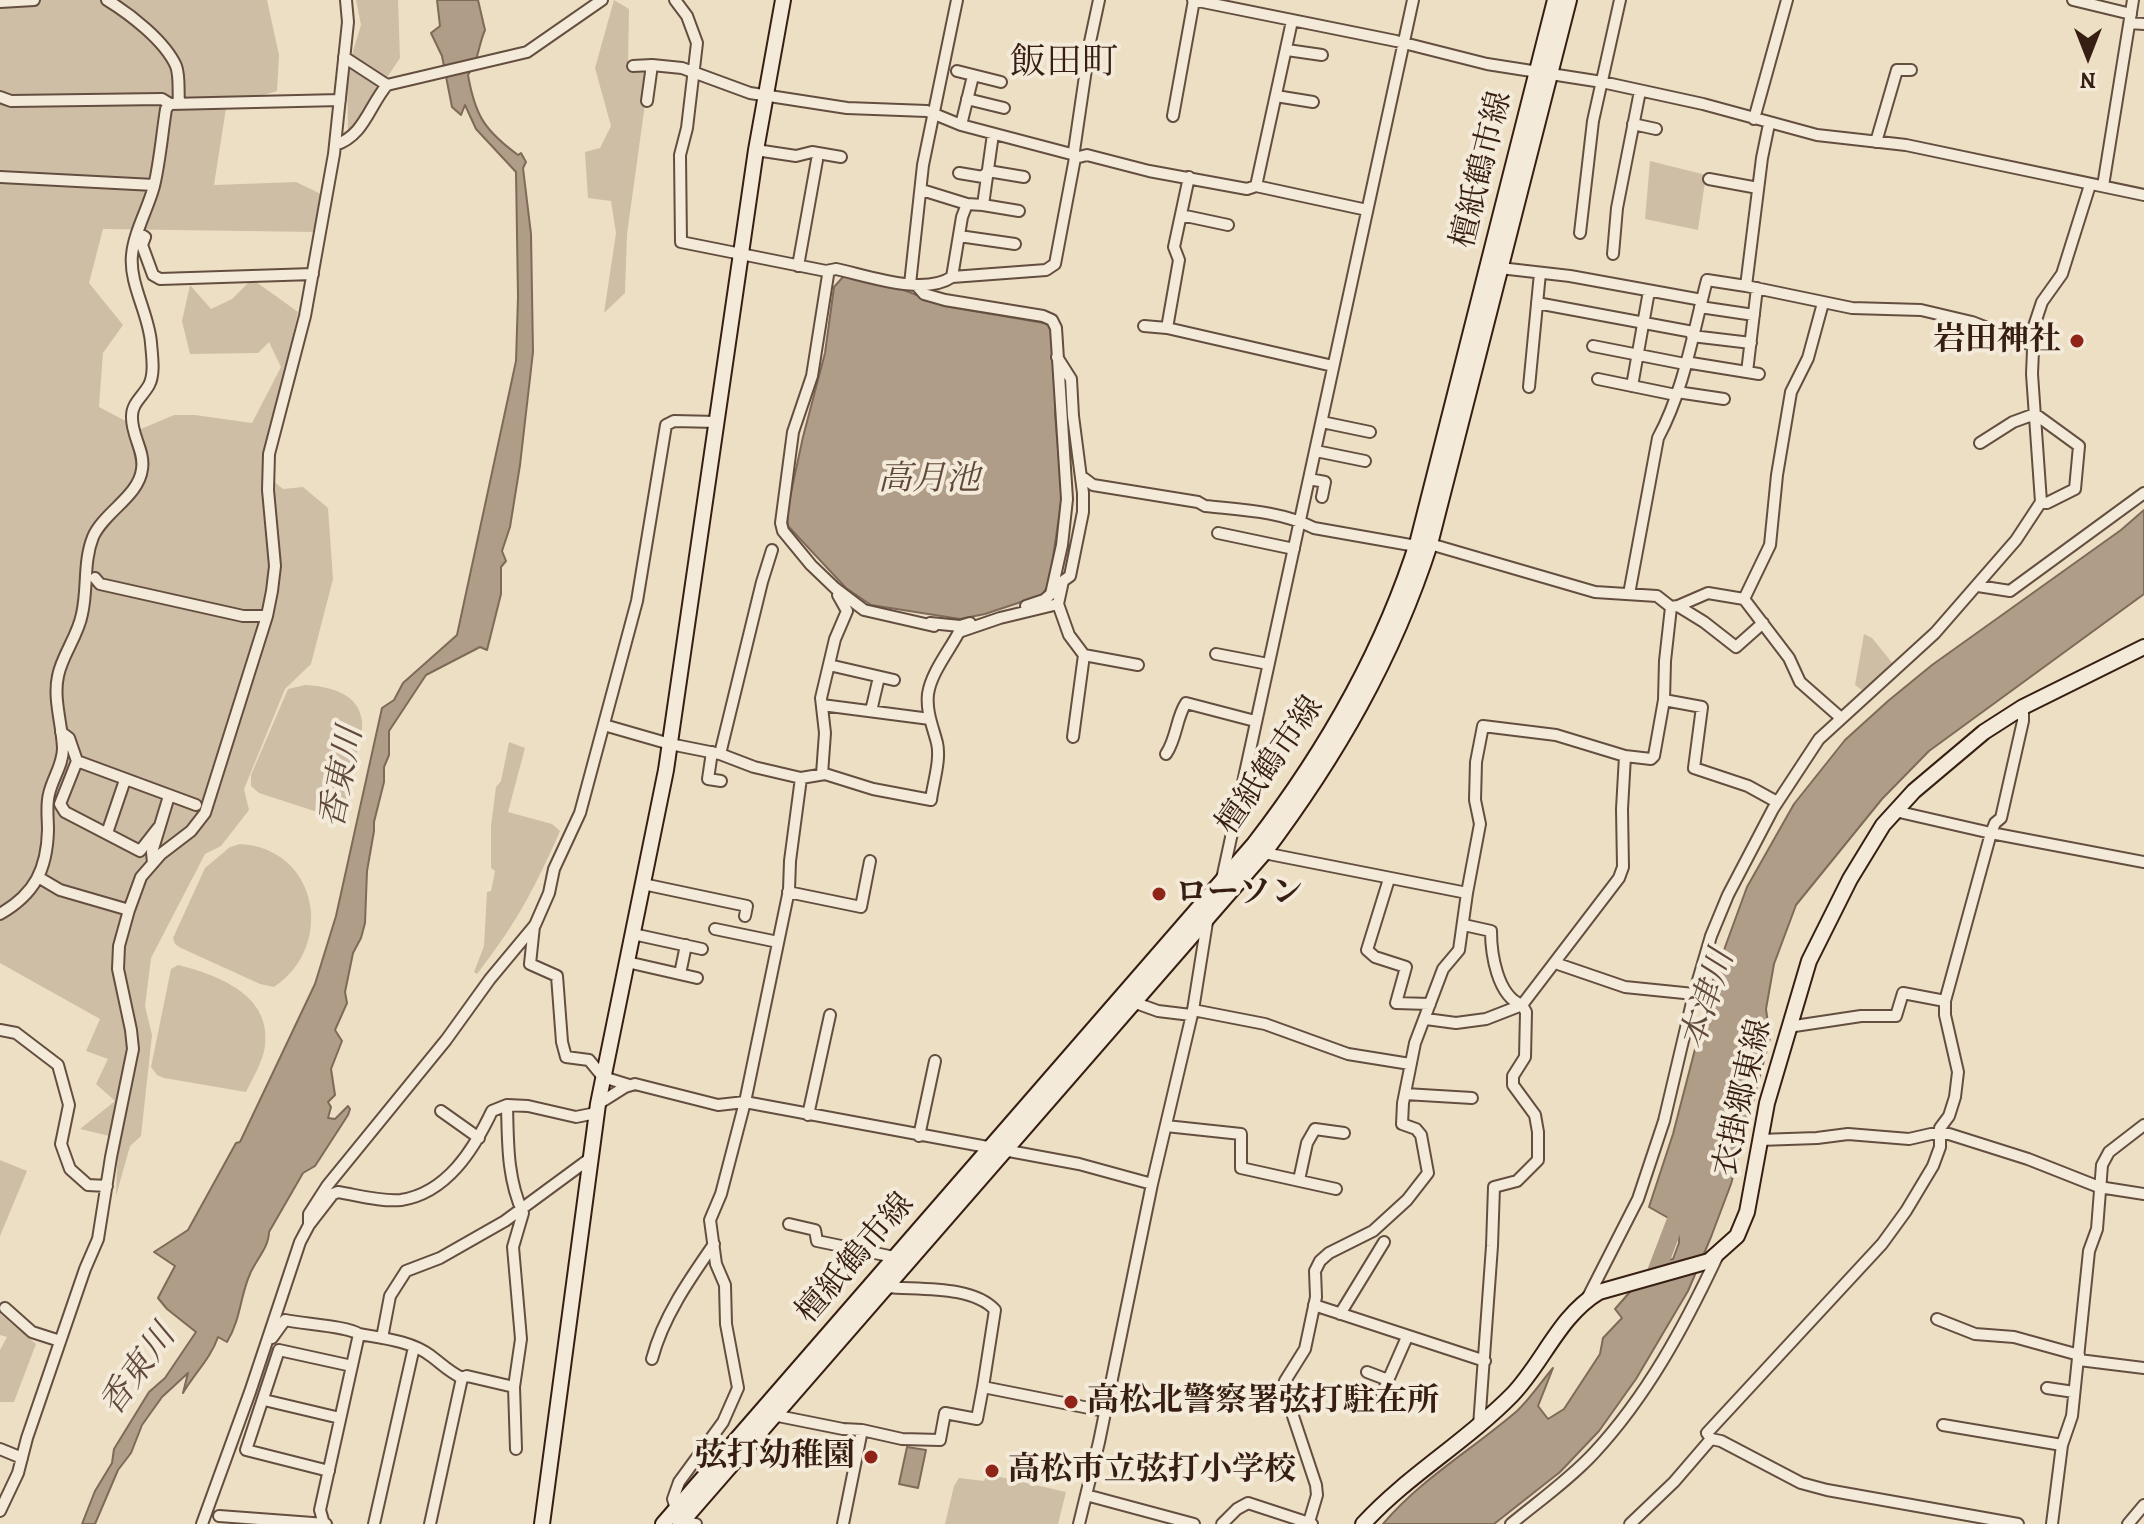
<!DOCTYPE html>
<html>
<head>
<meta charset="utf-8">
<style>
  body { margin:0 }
  #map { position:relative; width:2144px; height:1524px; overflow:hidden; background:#eddfc4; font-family:Alegreya,serif }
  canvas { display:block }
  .north { position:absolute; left:2048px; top:16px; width:80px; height:80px; -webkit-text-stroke:6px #f3ead9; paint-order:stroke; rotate:180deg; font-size:22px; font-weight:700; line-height:32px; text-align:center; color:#371e13 }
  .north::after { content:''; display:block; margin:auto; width:28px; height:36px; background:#371e13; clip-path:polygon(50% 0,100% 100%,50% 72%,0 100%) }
</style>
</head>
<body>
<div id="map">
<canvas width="2144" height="1524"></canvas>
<div class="north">N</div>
</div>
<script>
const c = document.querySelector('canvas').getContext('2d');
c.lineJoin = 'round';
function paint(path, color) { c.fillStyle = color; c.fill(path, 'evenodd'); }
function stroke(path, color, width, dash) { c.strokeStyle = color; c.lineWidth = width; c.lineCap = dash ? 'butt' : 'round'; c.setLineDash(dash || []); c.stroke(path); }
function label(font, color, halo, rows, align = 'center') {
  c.font = font + ' Alegreya,"Noto Serif JP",serif'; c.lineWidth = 8; c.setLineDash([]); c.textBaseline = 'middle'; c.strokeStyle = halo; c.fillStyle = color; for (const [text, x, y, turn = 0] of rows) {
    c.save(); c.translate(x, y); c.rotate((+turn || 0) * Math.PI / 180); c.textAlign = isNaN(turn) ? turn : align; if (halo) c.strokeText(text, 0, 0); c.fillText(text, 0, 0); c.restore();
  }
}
paint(new Path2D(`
  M0,0H267L279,55L277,91L247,100L227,102L214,185L296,182L323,195L316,232L103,229L89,283L123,325L103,353L99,407L141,429L174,415H195L252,423L281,367L269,342L258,353L190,354L182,321L190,285L211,309L232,299L252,279L298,312L267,452L265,474L283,489L303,487L328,508L333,579L311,664L285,689L244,789L249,810L221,846L205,854L151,958L145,1006L152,1035L141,1136L130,1146L116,1196L118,1138L80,1129L115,1101L96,1084L108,1059L86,1051L100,1019L0,963Z
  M356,0H398L400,58L348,136L347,71L361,25Z
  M614,0L629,9L628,65L650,68L627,234L625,293L604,313L616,233L611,201L588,198L585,152L600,148L611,126L595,68Z
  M1650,161L1706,175L1698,230L1645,219Z
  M1864,634L1872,638L1894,665L1862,690L1855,685Z
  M305,685C328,686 360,693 362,722C363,734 358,747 355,759C351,779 346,800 342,820L259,793L251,786V775L288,689Z
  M509,742L525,748L508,812L552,824L560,831C535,888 516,924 477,974L474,972L484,946L487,892L491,891L495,871L491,868V826L496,787L501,781Z
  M240,844C318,848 336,946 274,987L260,984L181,948L175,944L173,938L205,868L230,847Z
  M178,965C218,975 272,995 265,1046C263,1061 253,1078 246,1092L164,1078L157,1075L151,1067L171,969Z
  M0,1160L27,1171L0,1236Z
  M0,1314L36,1344L14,1402H0V1350L7,1337L0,1335Z
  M987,1474L1066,1492L1058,1524H945L954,1486L959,1478L984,1481Z`), '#cebea6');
const water = new Path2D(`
  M437,0H478L485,30C478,46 479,60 468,75C475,115 484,130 518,155L521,153L526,162L523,168L531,234L533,352L520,465L510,527L502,551L506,561L501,567V594L487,650L480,647L426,675L389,731V755L384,767V782L374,822V831L367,871L365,923L361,938L353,953L345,992L347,1003L335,1030L342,1041L331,1069L335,1095L328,1102L331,1107L328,1118L335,1119L348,1106L350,1109L348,1115L315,1166L303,1173L269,1232C269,1247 256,1260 250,1274C240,1296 241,1319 227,1342L218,1337C211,1358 194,1374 183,1393L188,1373L162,1397L142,1425L131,1453L118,1470L95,1524H82L95,1491L112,1463L114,1449L149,1392L165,1378L196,1332L167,1309L158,1298L175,1266L154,1252L188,1230L236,1143L240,1142L315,984L336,916L382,708L394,700L403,683L457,635L516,361L518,297L516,172L476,129L465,105L461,115L452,107L442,56L431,33L440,26Z
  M850,276L899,288L944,306L1050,324L1055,340V413L1062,497L1049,584L1042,595L985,614L960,619L871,605L846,588L788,526L787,511L803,437L825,353L834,287L843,277Z
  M2144,510V594L1929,751L1882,799L1796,905L1774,964L1766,1009L1770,1038L1731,1184L1711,1237L1688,1291L1636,1379L1599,1431L1560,1472L1494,1524H1383C1421,1479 1473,1449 1517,1411C1530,1399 1541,1382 1553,1368L1538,1406L1548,1419L1564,1409L1600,1354L1603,1338L1622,1318L1615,1309L1656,1262L1673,1259L1679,1243V1224L1649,1207L1673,1134L1713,980L1747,887L1794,804L1845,740L1888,701L1932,665L2121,530Z
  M907,1447L926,1450L918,1488L899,1484Z`);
paint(water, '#af9d88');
stroke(water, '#7f6a59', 2);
stroke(new Path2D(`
  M1653,1280L1684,1199`), '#af9d88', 18);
const street = new Path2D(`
  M107,0C130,14 165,41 176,66C180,76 178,93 179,104
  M675,0L687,16L697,43L687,128L680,155L681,242L826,271L836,269C868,276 924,296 952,277L1046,270L1055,264L1075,158L1087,155L1149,171L1247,189L1256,186L1367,210
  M1193,0L1396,41L1487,64L1602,82L1703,104L1817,135L1906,145L2144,195
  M2073,0L2131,14
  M0,2L34,0
  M2130,23L2144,24
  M1287,50L1322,55
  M344,57L387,85
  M633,66L652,65
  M957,71L1001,82
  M1276,96L1313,102
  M0,97L11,101L162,99L170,104
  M967,99L1004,108
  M647,101L652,65L682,68L750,93L847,108L927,111L961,125L1075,155
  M1173,116L1194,0
  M1754,119L1787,0
  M1633,124L1656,129
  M1769,124L1762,158L1746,286L1852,308L1921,310L1972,322L2031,345
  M961,125L973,76
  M1876,142L1897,70H1911
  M335,145C364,136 369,106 387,85L527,52L602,0
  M756,150L796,156L812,152L841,157
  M1075,158L1074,151L1090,42L1099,0
  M959,173L983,177L988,171L1024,177
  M0,177L154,185
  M1709,179L1758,188
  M1256,186L1292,21
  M2103,186L2133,0
  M925,191L967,204
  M983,205L1019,211
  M1181,215L1228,225
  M1580,233L1593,121L1620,0
  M140,234L145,237L142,245L153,275L160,279L313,274
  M959,236L1015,244
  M1613,254L1617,208L1640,91
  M798,266L817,160
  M1500,268L1570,276L1702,300
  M826,271L828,275L812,376L793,432L781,523L783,531L811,565L835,588L864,610L934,626
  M952,277L962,217L967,204L983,205L993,134
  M910,284L923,165L957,0
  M917,286L924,294L945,300L1043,316L1052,320L1056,328L1067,499L1062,545L1051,594L1044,600L1026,606
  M1537,303L1693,332
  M1700,307L1754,315
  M1144,326L1167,328L1333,366
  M1167,328L1179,260L1174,247L1189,177
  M1692,336L1751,343
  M1593,346L1685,364
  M1685,362L1759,374
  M1747,372L1757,288
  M1598,379L1676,395
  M1632,386L1649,291
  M1529,387L1540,273
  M1677,392L1724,399
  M1322,422L1370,432
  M1980,443L2013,422L2035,414L2079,446L2075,489L2047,503L2041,502
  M1316,451L1365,461
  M1081,476L1093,485L1198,502L1205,506C1241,510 1280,511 1314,528L1416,546
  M1309,479L1325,482L1322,497
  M1218,533L1294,549
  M1430,544L1595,592L1657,596L1671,607L1678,606L1708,593L1744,599L1789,658L1800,682L1841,718
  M95,578L100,584L243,616H267
  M1978,586L2010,591L2144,493
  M1629,594L1658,438C1684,390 1693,333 1707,280L1746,286
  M1744,599L1770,545L1777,475L1791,392L1808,358L1823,303
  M1058,604L1069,635L1084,655L1138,665
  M1678,606L1704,622L1736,647L1763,623
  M930,623L960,626L970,623
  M1216,654L1268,664
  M829,665L894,680
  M1664,700L1702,707L1694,768L1748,786L1777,802
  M822,705L930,719
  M871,711L879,677
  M604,725L670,744L720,754L754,767L801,778L790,861L789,890L745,1102L721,1194L710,1220L716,1264L725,1285L726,1324L738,1388L723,1422L679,1482L673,1499L676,1509
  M61,732L69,738L77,761L60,804L65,812L140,851L158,828
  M1073,737L1084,655
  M712,752L708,779L721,781
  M720,754L762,582L772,550
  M1166,754C1177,738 1176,718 1186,703L1255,721
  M77,761L196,805
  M822,774L825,733L821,698L835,639L847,611L838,595
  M801,778L825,774L873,789L931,800C933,783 941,760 937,743C933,727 926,712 928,694C931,673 949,651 959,632L1000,618L1058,604L1063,581L1070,576L1083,512V493L1073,416L1071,379L1057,357
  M1895,811L1991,833L2144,862
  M107,833L125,780
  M1264,853L1467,893L1459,950L1443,969L1415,1043L1403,1103L1402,1124L1416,1129L1421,1135L1428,1173L1407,1200L1373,1231L1329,1253L1320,1261L1315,1271L1316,1297L1305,1349L1285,1381L1289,1404L1316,1485L1317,1495L1309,1522
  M153,863L152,852L169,796
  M38,877L60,890L129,910
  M1222,879L1413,0
  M1389,879L1367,950L1375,957L1406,967L1396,1003L1430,1004
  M643,884L747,906L745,916
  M788,892L861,907L870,861
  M1467,893L1480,824L1475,800L1476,762L1483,726L1556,735L1625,756
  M0,914C35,894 47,869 48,830C48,818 46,805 49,794C53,777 63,765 63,748C62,724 53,699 58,676C62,655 78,636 82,614C88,588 83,562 93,537C104,512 139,496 142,469C145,451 131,435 132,416C132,403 143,396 149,385C155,374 152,356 151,343C149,314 129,284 132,255C134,232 148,209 154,186C160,161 162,134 166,109L170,104L340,100
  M1464,925L1491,931C1491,953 1497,996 1522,1005L1526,1012L1525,1057L1513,1076V1085L1535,1115L1538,1132V1160L1517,1181L1494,1187L1492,1246L1479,1426
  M534,926L530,964L557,976L562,1042L566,1057L589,1060L603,1077L629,1085
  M715,929L778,942
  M633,934L702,949
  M627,962L697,978
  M1555,963L1625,987L1694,994
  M680,974L686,945
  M1133,1002L1158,1011L1191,1015
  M1193,1010L1265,1024L1348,1054L1410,1064
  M1426,1019L1456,1023L1486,1019L1522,1005L1619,878L1623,867L1622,809L1625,756L1651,759L1654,756L1664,700L1665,661L1671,607
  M1788,1027L1861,1016H1896L1903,993L1945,1001
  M0,1030L16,1033L58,1065L69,1105L61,1144L70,1169L88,1185L107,1186
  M1405,1094L1472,1098
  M598,1104L625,1087L635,1084L718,1105L745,1102L1079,1164L1152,1184
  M507,1105C508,1143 507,1178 523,1213L513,1247L521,1339L514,1387
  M441,1111L479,1138
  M808,1115L830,1015
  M1166,1126L1241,1134V1168L1336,1189
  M919,1136L935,1061
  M1759,1140L1817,1138L1848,1134L1909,1139L1931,1134H1949L2028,1159L2099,1187L2144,1194
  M1299,1180L1307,1143L1315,1129L1344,1133
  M789,1224L815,1230L817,1241L894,1257
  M309,1225V1214L327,1186L446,1040L490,979L535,925L549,893L554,869L580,813L637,601L666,425L674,421L717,422
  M887,1287C918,1290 972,1285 995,1310L983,1387
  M1587,1299L1638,1199L1664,1121L1694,994L1711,936L1728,895L1773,809L1819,739L1935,633L2016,540L2041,502L2032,374L2034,326L2042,302L2062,274L2090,185
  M1314,1305L1485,1361
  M5,1308L32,1332L60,1341
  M1340,1314L1384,1242
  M1937,1319L1975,1334L2014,1337L2079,1355
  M272,1338L285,1320C303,1324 347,1326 359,1334
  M382,1338L390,1296L406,1271L440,1258L505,1221L592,1157
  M652,1359C663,1317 689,1280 714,1244
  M2079,1360L2144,1368
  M1367,1372L1388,1380
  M462,1378L467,1376L514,1387L516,1449
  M2047,1388L2074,1392
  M1382,1394L1407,1337
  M264,1400L340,1418
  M773,1415L843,1429L862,1430L843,1524
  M1943,1425L2062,1445
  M862,1430L902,1439L940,1440L945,1413L977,1419L983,1387L1104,1411
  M1711,1439L1707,1433L1882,1244L1906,1211L1933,1166L1940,1147V1128L1949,1116L1955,1097L1958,1072L1945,1015V1001L1991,833L1995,823L2001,818L2023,721V707
  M0,1449L22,1458
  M329,1471L246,1450L279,1350L352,1366
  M1086,1495L1194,1524
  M0,1511L18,1473L27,1438L85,1269L98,1239L111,1157L133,1049L131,1030L118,969L119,946L129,910L141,877L161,854L191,831L205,813L267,616L272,591L275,566L268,490L269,454L305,316L334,154L348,22L346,0
  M219,1516L326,1524
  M683,1521L696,1524
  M202,1524L250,1392L300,1242L309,1225L333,1194L338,1192C357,1195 381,1202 401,1200C447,1193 474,1149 492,1111L507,1105L528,1106L576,1117L596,1113
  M324,1524L320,1510L359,1334C382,1338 412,1341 431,1356C443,1365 448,1371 462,1378L430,1524
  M374,1524L414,1347
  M1079,1524L1099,1442L1152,1184L1193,1010L1208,916
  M1222,1524L1237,1509L1248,1503L1312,1524
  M1511,1524C1539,1501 1570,1479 1594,1453C1647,1396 1684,1327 1717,1257
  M1630,1524L1674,1482L1711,1439L1721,1441L1801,1483L1827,1490L2018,1524
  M2052,1524L2062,1445L2072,1416L2089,1251L2097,1229L2102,1165L2109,1152L2144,1125
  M2128,1524L2144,1505`);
const secondary = new Path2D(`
  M542,1524L598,1104L666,770L756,150L783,0
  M663,1524L1254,844C1325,752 1383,651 1418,540L1555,0
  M680,1524L1264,853C1336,757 1393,659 1430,544L1569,0
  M1363,1524C1408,1475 1466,1442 1512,1395C1543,1363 1559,1316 1599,1292L1709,1261L1737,1236L1747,1212L1767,1103L1809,961L1850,879L1883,825L1914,791L1984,732L2023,707L2144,647`);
stroke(street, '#644e3f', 14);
stroke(secondary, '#371e13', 18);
stroke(street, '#f3ead9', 10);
stroke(secondary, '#f3ead9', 14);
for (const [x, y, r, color] of [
  [2077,341,8,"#8f2418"],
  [1159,894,8,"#8f2418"],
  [1071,1402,8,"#8f2418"],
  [871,1457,8,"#8f2418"],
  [992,1471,8,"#8f2418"]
]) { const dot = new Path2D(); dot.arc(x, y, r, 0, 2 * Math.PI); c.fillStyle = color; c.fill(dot); stroke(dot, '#f3ead9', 3); }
label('32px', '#371e13', '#f3ead9', [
  ["檀紙鶴市線",1483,170,-76],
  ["檀紙鶴市線",1271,766,-55],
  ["衣掛郷東線",1744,1098,-77],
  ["檀紙鶴市線",856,1259,-49]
]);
label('bold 32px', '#371e13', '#f3ead9', [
  ["岩田神社",2061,341,"right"],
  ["ローソン",1175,894],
  ["高松北警察署弦打駐在所",1087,1402],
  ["弦打幼稚園",855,1457,"right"],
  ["高松市立弦打小学校",1008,1471]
], 'left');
label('italic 34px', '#614a3c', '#f3ead9', [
  ["高月池",929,481],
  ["香東川",343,778,-79],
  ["本津川",1709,1000,-72],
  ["香東川",139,1371,-54]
]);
label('36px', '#371e13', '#f3ead9', [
  ["飯田町",1064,64]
]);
</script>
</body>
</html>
